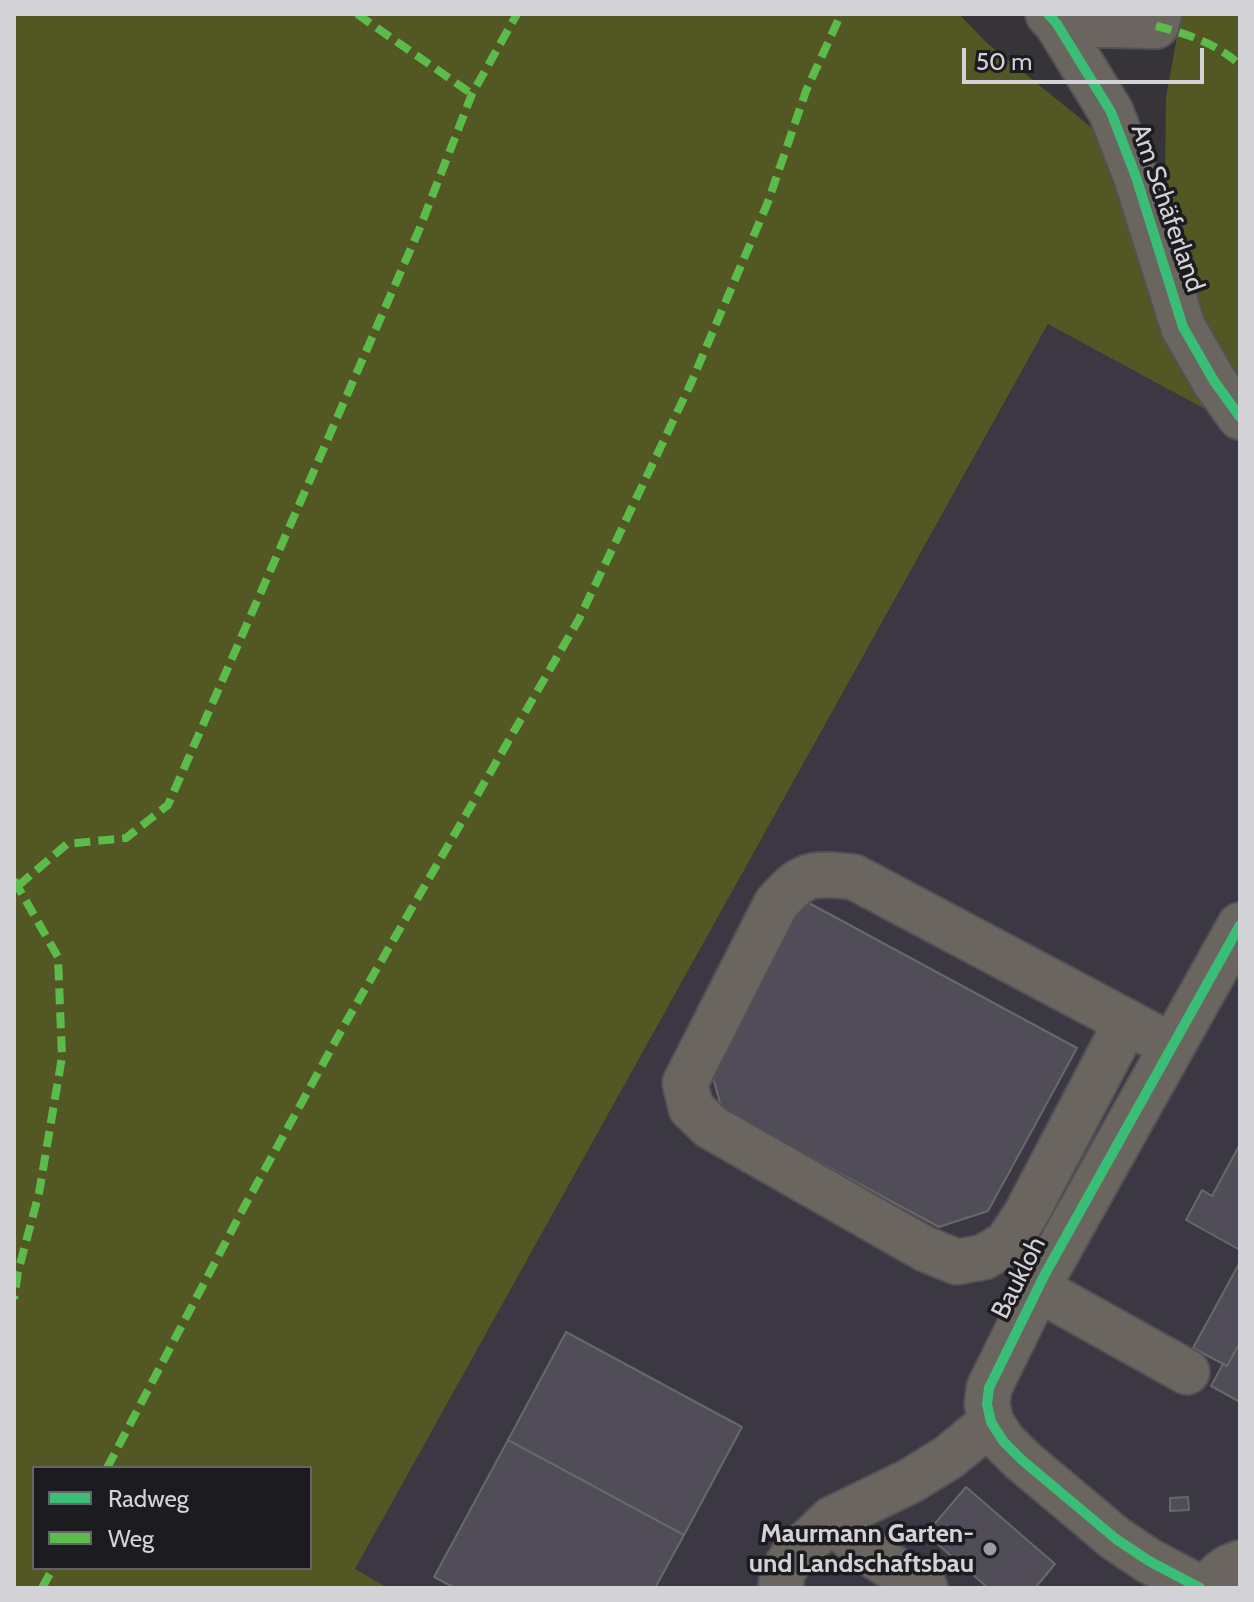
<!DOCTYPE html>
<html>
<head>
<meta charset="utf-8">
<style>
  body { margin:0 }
  #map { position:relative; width:1254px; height:1602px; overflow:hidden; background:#363439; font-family:Cabin,sans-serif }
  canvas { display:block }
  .frame { position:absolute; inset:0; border:16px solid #d3d2d7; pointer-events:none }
  .legend { position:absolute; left:32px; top:1466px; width:280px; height:104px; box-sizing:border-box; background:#1c1b1f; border:2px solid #656469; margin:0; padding:10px 14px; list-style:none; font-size:24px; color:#d3d2d7 }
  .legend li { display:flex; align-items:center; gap:16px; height:40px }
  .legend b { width:40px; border:2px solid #656469 }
  .scale { position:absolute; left:962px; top:48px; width:242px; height:36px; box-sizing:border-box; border:4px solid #d3d2d7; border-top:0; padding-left:10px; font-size:24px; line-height:28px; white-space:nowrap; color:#d3d2d7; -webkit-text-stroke:6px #1c1b1f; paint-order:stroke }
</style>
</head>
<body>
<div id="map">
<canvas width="1254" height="1602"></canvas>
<div class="frame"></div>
<ul class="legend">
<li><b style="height:10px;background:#3abd76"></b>Radweg</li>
<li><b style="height:10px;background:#5cbc4b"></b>Weg</li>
</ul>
<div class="scale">50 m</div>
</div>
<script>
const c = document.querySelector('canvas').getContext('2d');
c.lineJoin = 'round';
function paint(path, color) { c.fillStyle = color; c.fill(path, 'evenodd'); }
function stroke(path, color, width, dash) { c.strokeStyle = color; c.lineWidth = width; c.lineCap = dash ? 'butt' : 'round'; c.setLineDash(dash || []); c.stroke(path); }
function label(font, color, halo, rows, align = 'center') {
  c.font = font + ' Cabin,sans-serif'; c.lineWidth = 7; c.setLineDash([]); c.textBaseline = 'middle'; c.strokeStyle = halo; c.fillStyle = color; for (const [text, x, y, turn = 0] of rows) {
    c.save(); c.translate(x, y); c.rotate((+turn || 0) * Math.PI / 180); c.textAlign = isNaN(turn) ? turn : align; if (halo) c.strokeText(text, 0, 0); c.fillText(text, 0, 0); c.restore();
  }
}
paint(new Path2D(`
  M1049,324L1240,428V1588H388L355,1569Z`), '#3b3743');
paint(new Path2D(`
  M14,14H959L987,43L1165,187L1166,98L1181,14H1240V428L1048,324L355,1569L388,1588H14ZM34,1468H310V1568H34Z`), '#535724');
const building = new Path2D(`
  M796,896L1077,1048L988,1211L939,1227L722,1110L708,1060Z
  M1240,1144V1250L1186,1220L1202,1190L1212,1196Z
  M1240,1262V1347L1238,1346L1227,1366L1193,1348Z
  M566,1332L742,1427L684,1535L508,1440Z
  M1238,1346L1240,1347V1402L1211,1386L1223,1364L1227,1366Z
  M508,1440L684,1535L655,1588H455L434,1577Z
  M966,1487L1055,1564L1035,1588H988L926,1534Z
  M1188,1497L1189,1510L1170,1511V1498Z`);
paint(building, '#504c58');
stroke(building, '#68676a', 2);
const minor = new Path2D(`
  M1048,14L1057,24L1111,112L1136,177L1183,327L1214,381L1240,417
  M1057,24L1156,26L1159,14
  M1126,1023L1026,1214L1007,1243L984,1257L957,1262L925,1249L711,1127L691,1108L685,1083L776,904C804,871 813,873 854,877L1172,1046
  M1038,1289L1187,1372
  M832,1519L863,1549L925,1588
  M781,1588L782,1573L792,1557L832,1519L910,1481L949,1457L991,1422
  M1200,1588L1149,1561L1116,1539L1022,1460L1003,1441L991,1422L987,1404L989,1388L1045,1274L1240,925
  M1209,1588C1217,1575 1225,1567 1240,1563`);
stroke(minor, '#525155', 48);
stroke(minor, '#6b655f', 44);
stroke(new Path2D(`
  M357,14L472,94
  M1156,26C1185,33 1218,44 1240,65
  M14,880L58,957L62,1057L39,1193L18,1272L14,1299
  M18,886L67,844L126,838L168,805L419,230L472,94L517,14
  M107,1468L243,1209L346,1022L579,619L691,383L768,202L806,91L841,14
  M42,1588L53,1568`), '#5cbc4b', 8, [16, 8]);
stroke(new Path2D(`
  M1048,14L1057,24L1111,112L1136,177L1183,327L1214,381L1240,417
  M1200,1588L1149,1561L1116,1539L1022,1460L1003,1441L991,1422L987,1404L989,1388L1045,1274L1240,925`), '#3abd76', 10);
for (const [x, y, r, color] of [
  [990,1549,8,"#9c9ba0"]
]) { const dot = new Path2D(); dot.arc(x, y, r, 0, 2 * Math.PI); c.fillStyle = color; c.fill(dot); stroke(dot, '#1c1b1f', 3); }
label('26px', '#d3d2d7', '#1c1b1f', [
  ["Am Schäferland",1167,208,71],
  ["Baukloh",1019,1278,-63]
]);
label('bold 26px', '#d3d2d7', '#1c1b1f', [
  ["Maurmann Garten-",974,1534],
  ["und Landschaftsbau",974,1564]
], 'right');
</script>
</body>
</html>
